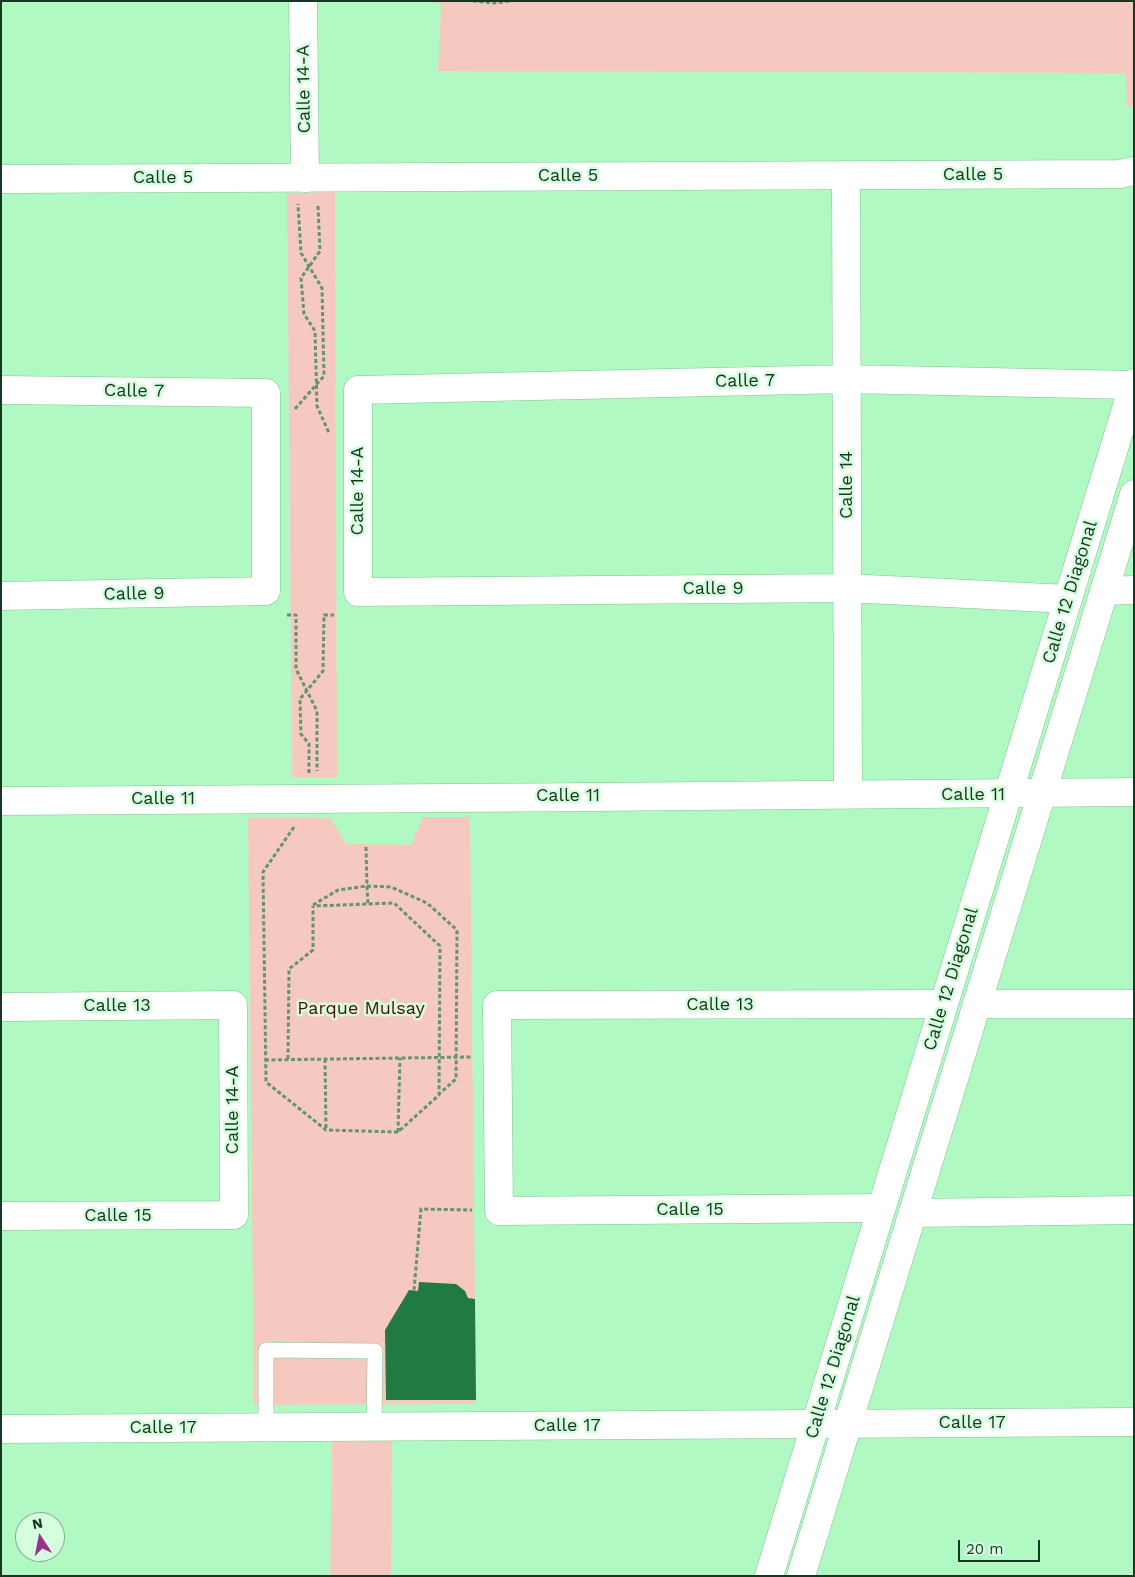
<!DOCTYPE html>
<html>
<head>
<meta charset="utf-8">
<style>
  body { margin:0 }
  #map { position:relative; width:1135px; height:1577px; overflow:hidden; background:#b0f9c2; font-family:"Work Sans",sans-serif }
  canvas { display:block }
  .frame { position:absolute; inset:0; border:2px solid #193621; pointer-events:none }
  .north { position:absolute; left:15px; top:1512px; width:50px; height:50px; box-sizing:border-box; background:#d4fedd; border:1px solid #89ae92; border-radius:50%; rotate:349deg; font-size:14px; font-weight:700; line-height:20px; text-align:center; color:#193621 }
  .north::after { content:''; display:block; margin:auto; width:18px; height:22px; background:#9b3091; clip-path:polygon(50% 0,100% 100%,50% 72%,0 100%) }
  .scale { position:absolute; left:958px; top:1540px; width:82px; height:22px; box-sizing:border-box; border:2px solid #193621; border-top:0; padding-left:6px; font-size:15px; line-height:18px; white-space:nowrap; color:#193621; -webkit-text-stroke:4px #d4fedd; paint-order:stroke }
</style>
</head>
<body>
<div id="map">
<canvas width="1135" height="1577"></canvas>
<div class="frame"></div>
<div class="north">N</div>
<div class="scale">20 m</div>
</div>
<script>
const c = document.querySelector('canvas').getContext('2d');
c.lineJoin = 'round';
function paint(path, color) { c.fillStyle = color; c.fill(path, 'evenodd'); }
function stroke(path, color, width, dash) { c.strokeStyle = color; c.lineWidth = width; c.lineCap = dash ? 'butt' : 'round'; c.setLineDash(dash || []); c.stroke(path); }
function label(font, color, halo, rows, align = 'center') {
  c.font = font + ' "Work Sans",sans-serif'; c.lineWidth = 5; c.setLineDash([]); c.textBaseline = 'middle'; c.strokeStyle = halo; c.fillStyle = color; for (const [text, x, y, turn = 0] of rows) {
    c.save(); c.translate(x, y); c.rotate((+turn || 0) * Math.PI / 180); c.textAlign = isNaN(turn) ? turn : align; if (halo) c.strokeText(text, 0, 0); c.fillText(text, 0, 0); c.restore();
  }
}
paint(new Path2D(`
  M424,1H1134V107H1127L1126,73L438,71L441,4Z
  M335,192L337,777H292L287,193Z
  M423,817H470L476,1404L254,1405L248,818H331L346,844L411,845Z
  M392,1441L391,1576H330L332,1442Z`), '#f5c9c0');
paint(new Path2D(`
  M419,1282L456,1284L465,1291L468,1298L475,1299L476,1400H386L385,1330L409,1290L418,1291Z`), '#227a43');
const service = new Path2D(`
  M266,1427V1350L375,1351L374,1427`);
const minor = new Path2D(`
  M303,1L305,178
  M846,175L848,794
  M1,390L266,393V591L1,596
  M1104,591L1134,590
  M1068,599L847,588L358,592V390L846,379L1133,385
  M1,801C379,798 756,797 1134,792
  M977,1004H1134
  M1,1007L233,1005L234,1215L1,1216
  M881,1208L499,1211L497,1005L943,1004
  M913,1213L1134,1210
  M1,1429L1134,1422`);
const tertiary = new Path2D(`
  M1,179L1120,174L1134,171
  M769,1576L1134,383
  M801,1576L1134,494`);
stroke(service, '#7dc490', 16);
stroke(minor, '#7dc490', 29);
stroke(tertiary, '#7dc490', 29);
stroke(new Path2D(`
  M473,1L495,3L510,1
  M318,206L320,251L301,278L304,314L315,331L317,406L329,433
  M295,409L324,376L322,288L301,253L298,204
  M287,615H296V669L317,711V771
  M309,773V744L301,734L300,699L323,671L324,615H334
  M294,827L263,872L266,1082L326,1130L398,1132L439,1095L440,946L394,903L313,906
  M366,847L367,886L391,887L427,903L457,930L456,1079L439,1094
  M313,905L338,890L367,886L368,904
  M288,1059L289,969L313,950V906
  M325,1059L326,1130
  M265,1060L471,1057
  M398,1132L400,1058
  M414,1290L421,1209L472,1210`), '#62956f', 3, [4, 2.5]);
stroke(service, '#fff', 15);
stroke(minor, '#fff', 28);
stroke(tertiary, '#fff', 28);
label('18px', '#193621', '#d4fedd', [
  ["Calle 14-A",304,89,-91],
  ["Calle 5",973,175],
  ["Calle 5",568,176],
  ["Calle 5",163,178],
  ["Calle 7",745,381,-1],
  ["Calle 7",134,391,1],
  ["Calle 14",847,485,-90],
  ["Calle 14-A",358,491,-90],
  ["Calle 9",713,589],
  ["Calle 12 Diagonal",1070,592,-73],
  ["Calle 9",134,594,-1],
  ["Calle 11",973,795],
  ["Calle 11",568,796],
  ["Calle 11",163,799],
  ["Calle 12 Diagonal",951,979,-73],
  ["Calle 13",720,1005],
  ["Calle 13",117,1006],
  ["Calle 14-A",233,1110,-90],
  ["Calle 15",690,1210],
  ["Calle 15",118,1216],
  ["Calle 12 Diagonal",833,1367,-73],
  ["Calle 17",972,1423],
  ["Calle 17",567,1426],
  ["Calle 17",163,1428]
]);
label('18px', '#550b02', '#d4fedd', [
  ["Parque Mulsay",361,1009]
]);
</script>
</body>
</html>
